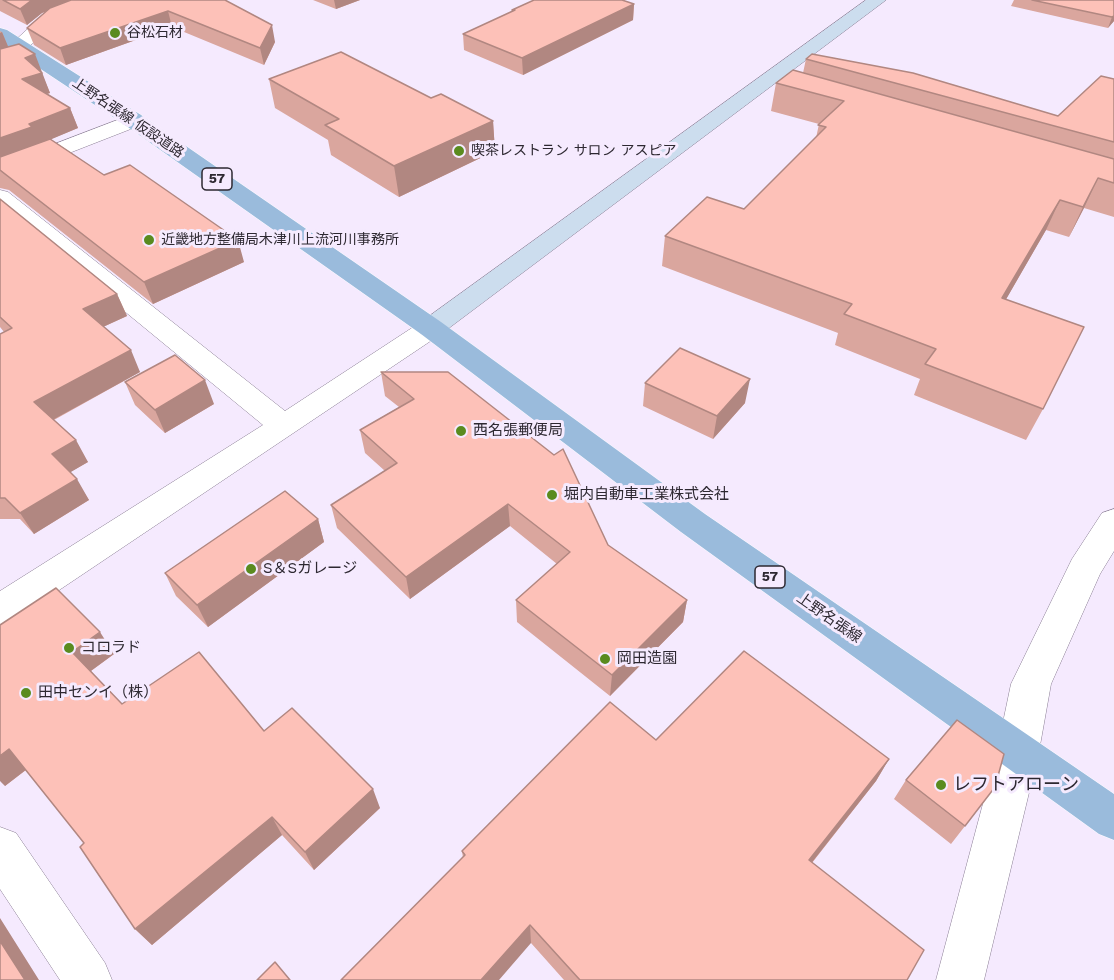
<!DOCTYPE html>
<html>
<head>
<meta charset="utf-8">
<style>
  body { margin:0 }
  canvas { display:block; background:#f5eafe }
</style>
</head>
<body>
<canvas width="1114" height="980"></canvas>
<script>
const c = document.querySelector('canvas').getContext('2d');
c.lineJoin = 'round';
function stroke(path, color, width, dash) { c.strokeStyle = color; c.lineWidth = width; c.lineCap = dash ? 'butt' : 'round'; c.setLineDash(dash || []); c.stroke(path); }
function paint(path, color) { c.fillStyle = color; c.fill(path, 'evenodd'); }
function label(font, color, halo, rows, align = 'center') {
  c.font = font + ' "Work Sans","Noto Sans JP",sans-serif'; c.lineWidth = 6; c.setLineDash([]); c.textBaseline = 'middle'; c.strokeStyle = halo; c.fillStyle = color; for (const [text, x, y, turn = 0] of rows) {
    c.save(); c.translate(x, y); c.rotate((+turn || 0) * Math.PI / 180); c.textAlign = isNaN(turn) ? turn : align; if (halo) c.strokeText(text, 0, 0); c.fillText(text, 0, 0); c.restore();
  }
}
const street = new Path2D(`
  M80,0H104L101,4C87,10 69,15 56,23C41,31 31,54 12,49L10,45L43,15Z
  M133,114L141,115L144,120L141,125L0,180V165Z
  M0,190L8,192L285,411L421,322L431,319L441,322L445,328L441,334L13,621L0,625V591L263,425L0,209Z
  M1114,509V551L1100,574L1051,684L1039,751L984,980H936L997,751L1011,684L1072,559L1102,513Z
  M0,827L16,833L105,963L112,980H60L0,889Z`);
const secondary = new Path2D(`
  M866,0H886L441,334L431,337L421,334L417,328L421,322Z`);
const primary = new Path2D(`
  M0,28L7,30L141,115L441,322L705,514L1114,794V840L1099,834L681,532L421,334L125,125L0,42Z`);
stroke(street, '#8a7e94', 1);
stroke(secondary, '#8a7e94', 1);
stroke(primary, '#fff', 1);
paint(street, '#fff');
paint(secondary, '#cde');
paint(primary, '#9abbdc');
paint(new Path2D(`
  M0,0H225L275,42L264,65L172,27L66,65L34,45L27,28L47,11L42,13L27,25L0,11Z
  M313,0H360L336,9Z
  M1014,0H1114V21L1108,28L1011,6Z
  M634,4L633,20L523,75L464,50L463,34L513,12L512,10Z
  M0,31L2,32L8,47L43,73L42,74L50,93L47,94L70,108L78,128L51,139L104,175L244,262L153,304L9,190L0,188Z
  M806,59L1058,116L1114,79V217L1084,208L1069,237L1046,230L1006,299L1043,409L1026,440L914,395L920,379L835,345L838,333L662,266L665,236L744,209L816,138L819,124L771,111L776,83L803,73Z
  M269,79L431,98L493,121L495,151L399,197L331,155L328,140L275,108Z
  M0,199L117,294L127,316L103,327L140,372L54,420L88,462L70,472L89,500L34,534L20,519H0V334L4,332L0,327Z
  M381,372L608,545L687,600L683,622L610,696L517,622L516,600L557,564L510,526L410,599L337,528L331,505L385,471L365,453L360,430L399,407L385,396Z
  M125,382L214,404L165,433L135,405Z
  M645,383L745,403L713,439L643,406Z
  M318,519L324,542L208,627L176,596L165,573Z
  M0,625L114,654L91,671L122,704L264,731L380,808L314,870L282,835L152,945L135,929L84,843L26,770L5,786Z
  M656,740L889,759L876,781L812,863L907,980H564L531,943L463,858L462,851Z
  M906,780L965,826L951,844L894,799Z`), '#daa69e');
paint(new Path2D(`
  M32,0H74L42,13L27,25L20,9Z
  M334,0H360L336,9Z
  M634,4L633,20L523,75L522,58Z
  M168,11L172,27L66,65L60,48Z
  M1114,16V21L1108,28L1112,17Z
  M272,25L275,42L264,65L260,48Z
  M2,32L10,51L0,55V33Z
  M35,54L50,93L31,99L22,79L25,58Z
  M70,108L78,128L40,144L0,163V138L29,124Z
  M493,121L495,151L399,197L394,166Z
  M1098,178L1084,208L1069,237L1083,207Z
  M1060,200L1046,230L989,329L1002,298Z
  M238,240L244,262L153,304L144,282Z
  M117,294L127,316L94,331L83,309Z
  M131,350L140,372L47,423L34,402Z
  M750,379L745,403L713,439L717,416Z
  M205,380L214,404L165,433L155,410Z
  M76,440L88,462L64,476L52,454Z
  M77,479L89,500L34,534L20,513Z
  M508,504L510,526L410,599L406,577Z
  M318,519L324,542L208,627L197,605Z
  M687,600L683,622L610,696L612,675Z
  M100,632L114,654L88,673L72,652Z
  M9,749L27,769L5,786L0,781V756Z
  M889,759L876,781L798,880L809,860Z
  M373,789L380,808L314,870L305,852Z
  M272,817L282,835L152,945L135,929Z
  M0,918L39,980H25L0,941Z
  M530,925L531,943L499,980H481Z`), '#b18781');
const building = new Path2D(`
  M3,0H32L20,9Z
  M71,0H225L272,25L260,48L168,11L60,48L27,28L50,8Z
  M534,0H622L634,4L522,58L463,34L515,10H512Z
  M1032,0H1114V16L1112,17Z
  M19,44L35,54L25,58L42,73L22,79L70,108L29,124L32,127L0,138V49Z
  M341,52L431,98L441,94L493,121L394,166L325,125L339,119L269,79Z
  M812,54L913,73L1058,116L1101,76L1114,79V142L806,59Z
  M793,70L1114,159V183L1098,178L1083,207L1060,200L1002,298L1084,327L1043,409L925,364L936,349L844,314L852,304L665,236L707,197L744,209L826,127L818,125L844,101L776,83Z
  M50,139L104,175L130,165L238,240L144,282L0,170V157Z
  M0,199L117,294L83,309L131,350L34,402L76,440L52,454L77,479L20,513L5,498H0V334L12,328L0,317Z
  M680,348L750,379L717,416L645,383Z
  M175,355L205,380L155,410L125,382Z
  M381,372H448L554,455L563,449L608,545L687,600L612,675L516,600L570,552L508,504L406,577L331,505L397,463L360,430L414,399Z
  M285,491L318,519L197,605L165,573Z
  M56,588L100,632L72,652L122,704L199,652L264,731L292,708L373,789L305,852L272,817L135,929L80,847L84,843L9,749L0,756V625Z
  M744,651L889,759L809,860L924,950L907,980H580L530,925L481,980H341L465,855L462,851L610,702L656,740Z
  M957,720L1004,754L995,787L965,826L906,780Z
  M0,941L25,980H0Z
  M275,962L290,980H257Z`);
paint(building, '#fdc1b8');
stroke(building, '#b18781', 1.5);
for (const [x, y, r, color] of [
  [115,33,6,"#5a8b1f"],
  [459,151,6,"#5a8b1f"],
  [149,240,6,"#5a8b1f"],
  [461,431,6,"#5a8b1f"],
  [552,495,6,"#5a8b1f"],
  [251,569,6,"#5a8b1f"],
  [69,648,6,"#5a8b1f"],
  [605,659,6,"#5a8b1f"],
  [26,693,6,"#5a8b1f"],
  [941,785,6,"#5a8b1f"]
]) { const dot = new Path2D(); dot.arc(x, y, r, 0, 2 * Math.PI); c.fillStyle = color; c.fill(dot); stroke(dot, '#f5eafe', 2); }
label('14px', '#2d2831', '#f5eafe', [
  ["谷松石材",127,33],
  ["喫茶レストラン サロン アスピア",471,151],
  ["近畿地方整備局木津川上流河川事務所",161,240]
], 'left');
label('14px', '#2d2831', '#f5eafe', [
  ["上野名張線 仮設道路",128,118,34]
]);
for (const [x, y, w] of [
  [217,179,30],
  [770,577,30]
]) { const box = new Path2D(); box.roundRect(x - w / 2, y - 11, w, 22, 4.5); c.fillStyle = '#f5eafe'; c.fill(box); stroke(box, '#2d2831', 1.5); }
label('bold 14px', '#2d2831', null, [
  ["57",217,179],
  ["57",770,577]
]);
label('15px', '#2d2831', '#f5eafe', [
  ["西名張郵便局",473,431],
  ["堀内自動車工業株式会社",564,495],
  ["S＆Sガレージ",263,569],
  ["コロラド",81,648],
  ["岡田造園",617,659],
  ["田中センイ（株）",38,693]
], 'left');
label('15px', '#2d2831', '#f5eafe', [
  ["上野名張線",829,618,35]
]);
label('18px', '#2d2831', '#f5eafe', [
  ["レフトアローン",953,785]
], 'left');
</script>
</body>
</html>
